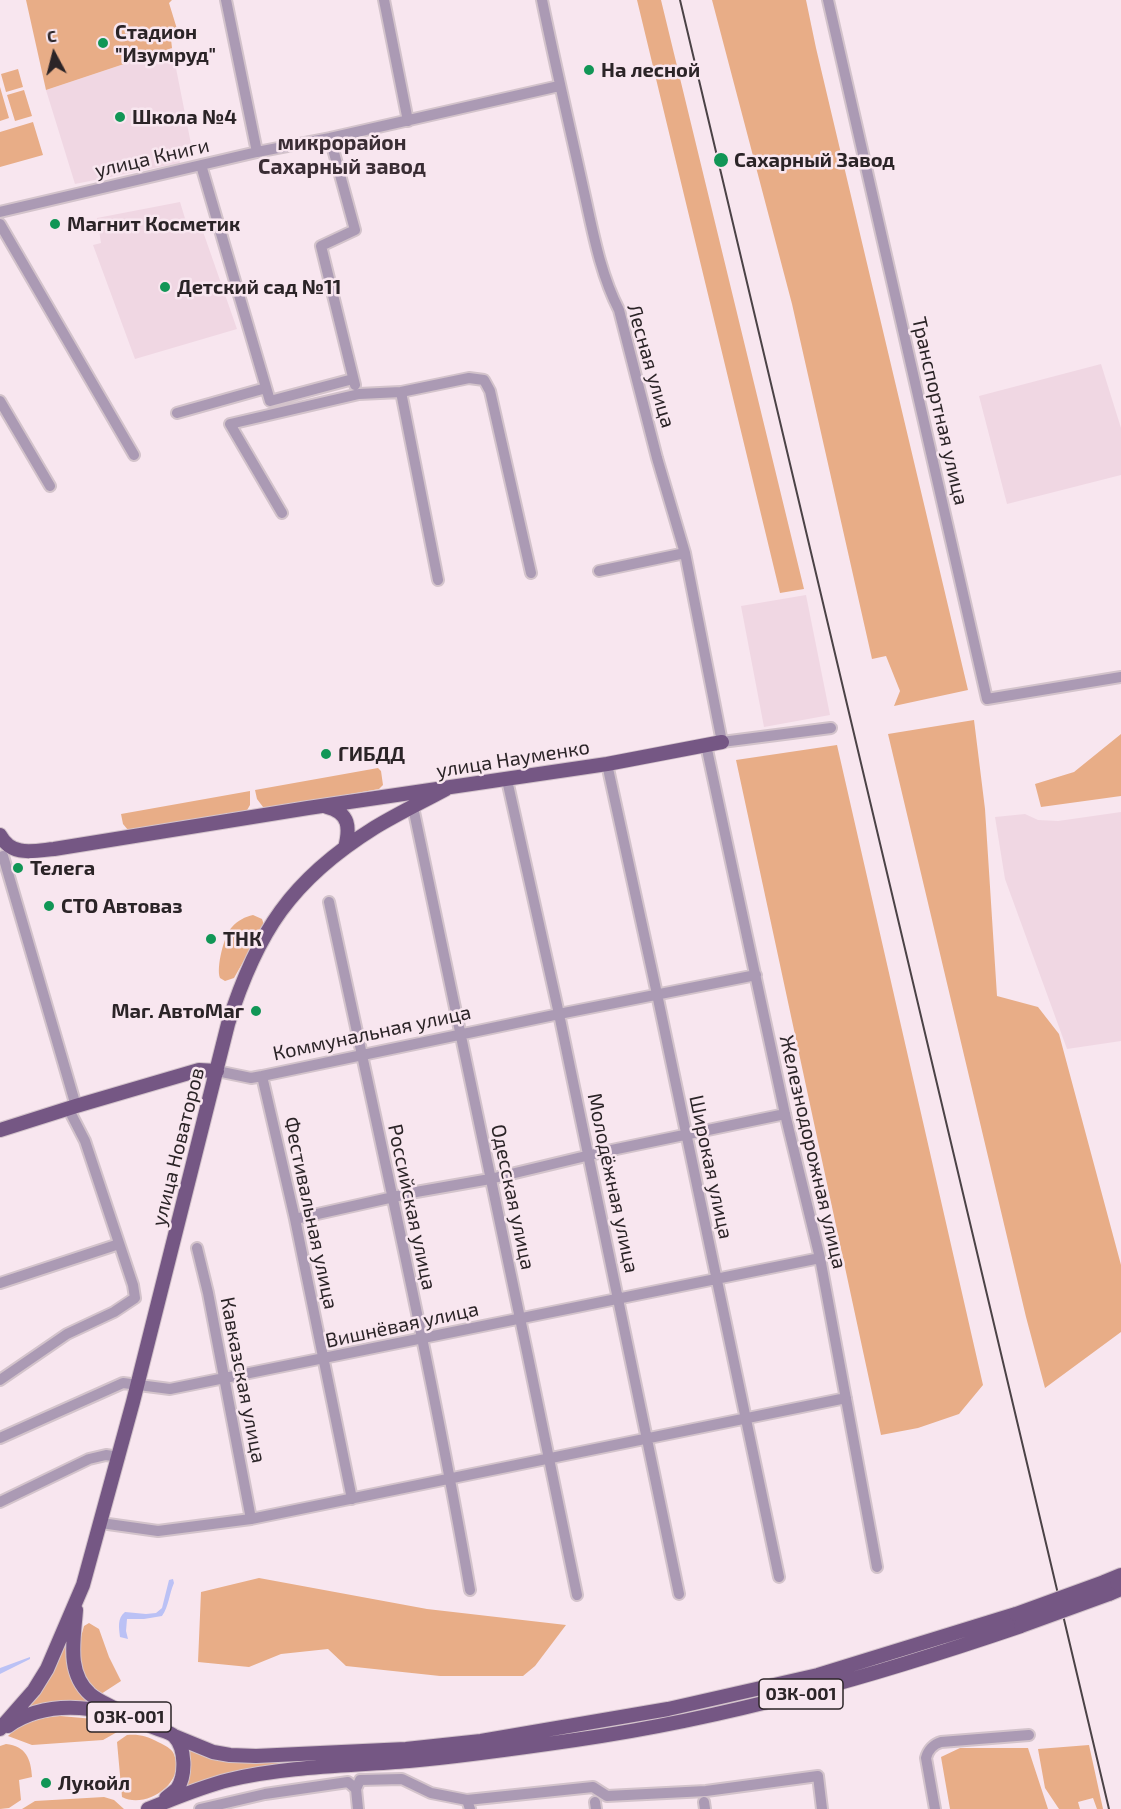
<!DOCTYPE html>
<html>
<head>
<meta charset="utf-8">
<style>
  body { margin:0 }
  #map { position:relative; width:1121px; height:1809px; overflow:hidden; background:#f8e6ef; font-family:"Exo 2",sans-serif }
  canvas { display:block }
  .north { position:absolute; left:24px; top:24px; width:60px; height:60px; -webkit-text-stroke:4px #f8e6ef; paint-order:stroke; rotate:353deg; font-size:16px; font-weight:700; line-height:24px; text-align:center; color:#2b2427 }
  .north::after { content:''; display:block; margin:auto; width:21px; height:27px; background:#2b2427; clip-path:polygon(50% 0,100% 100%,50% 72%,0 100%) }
</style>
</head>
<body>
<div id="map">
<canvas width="1121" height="1809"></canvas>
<div class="north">С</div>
</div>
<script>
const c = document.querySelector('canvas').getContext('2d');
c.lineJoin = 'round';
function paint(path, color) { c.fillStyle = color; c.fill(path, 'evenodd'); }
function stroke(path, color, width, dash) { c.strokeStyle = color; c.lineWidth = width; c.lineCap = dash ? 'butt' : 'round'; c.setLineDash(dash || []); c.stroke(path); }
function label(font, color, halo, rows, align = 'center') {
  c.font = font + ' "Exo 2",sans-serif'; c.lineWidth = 5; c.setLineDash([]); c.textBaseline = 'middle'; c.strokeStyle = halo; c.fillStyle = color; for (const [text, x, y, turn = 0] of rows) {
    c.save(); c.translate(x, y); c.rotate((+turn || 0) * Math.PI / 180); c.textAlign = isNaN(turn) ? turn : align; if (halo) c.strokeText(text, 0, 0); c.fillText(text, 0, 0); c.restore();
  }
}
paint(new Path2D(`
  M172,48L191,144L177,148L180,163L75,184L46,90Z
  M180,202L187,225L200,223L237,329L135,359L93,245L101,243L97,218Z
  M1101,364L1121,428V475L1007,504L979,396Z
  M806,595L830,715L764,727L741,606Z
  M1121,812V1041L1067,1049L1005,879L995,817L1025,814L1038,820L1058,821Z`), '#f0d7e3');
paint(new Path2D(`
  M26,0H172L169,3L177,29L170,31L172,48L46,90Z
  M637,0H661L804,589L780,593Z
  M712,0H806L816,48L968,690L894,706L900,691L886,656L872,659L792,304Z
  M18,69L23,87L6,92L1,74Z
  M0,87L9,118L0,121Z
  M24,90L32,116L15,121L7,95Z
  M33,122L43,155L0,167V132Z
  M974,720L985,809L997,996L1038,1007L1059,1034L1121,1265V1332L1045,1388L1026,1317L888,734Z
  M1121,734V796L1041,807L1035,784L1074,772Z
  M837,745L983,1385L959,1414L918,1428L881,1435L736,760Z
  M378,768L381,771L383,785L379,789L271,808L263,807L257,799L255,790Z
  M250,791V805L246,812L128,830L123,824L121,814Z
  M253,915L262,919L264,925L234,978L225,981L220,978C216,968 224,935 232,927C238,920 245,917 253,915Z
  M259,1578L427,1609L566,1625L535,1666L523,1676H440L346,1666L328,1649L281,1654L249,1667L198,1662L201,1592Z
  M89,1623L99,1629L109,1657L121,1681L101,1694L88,1685L76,1655L84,1626Z
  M992,1628L993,1631L880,1668L687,1715L585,1733L182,1789L185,1749L212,1758L311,1760L784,1689L882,1663Z
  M69,1633C64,1666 67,1682 92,1704H42L27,1708C47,1686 57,1661 69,1633Z
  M60,1716L105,1720L124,1724L126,1727L103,1740L32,1745L8,1736C20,1723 41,1717 60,1716Z
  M127,1735C139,1734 147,1736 158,1742C162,1744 167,1746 170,1749C174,1752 175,1757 176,1761C181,1786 144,1809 122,1797L117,1742Z
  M6,1744C26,1746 31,1759 32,1777L19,1780L21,1800L9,1808L0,1809V1746Z
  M1089,1745L1103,1809H1097L1093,1798L1078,1802L1080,1809H1059L1045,1788L1038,1749Z
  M960,1748H1028L1048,1809H950L941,1757Z
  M104,1797L114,1800L124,1809H22L35,1801Z`), '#e8ad87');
paint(new Path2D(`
  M173,1579L174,1583C169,1594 169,1606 162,1616L144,1619H127L126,1631L128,1639L120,1637C119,1628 117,1618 125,1612L146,1614L156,1613L162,1608L169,1580Z
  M30,1657V1659L0,1674V1668Z`), '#bbc1f5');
const minor = new Path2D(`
  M226,0L257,152
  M384,0L408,121
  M542,0C555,64 570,128 584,192C593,232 600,273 619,310L657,458L685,553L722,742L831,728
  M828,0L987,699L1121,677
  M330,138L355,230L321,246L355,385
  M201,165L270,401L353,379
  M0,212L257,152L330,138L559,86
  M0,224L134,455
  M401,392L438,580
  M0,401L50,486
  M177,413L266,388
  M282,513L230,424L359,394L401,392L469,378L484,380L490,391L531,573
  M599,571L685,553
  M706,745L785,1114L820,1258L877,1567
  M607,764L657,994L779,1577
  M507,780L559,1014L679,1594
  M413,807C467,1070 524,1332 577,1595
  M3,856L76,1106
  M329,902C378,1131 430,1360 470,1590
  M217,1071L251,1078L262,1076L559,1014L756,975
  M262,1076L295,1219L352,1499
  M295,1219L416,1192L490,1179L607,1151L785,1114
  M197,1248L208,1293L251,1519
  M0,1283L119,1244
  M0,1380L67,1334L114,1312L135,1298L133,1285L85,1141L68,1108
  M0,1438L123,1383L170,1389L820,1258
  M0,1502L89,1459L106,1455L119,1457
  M101,1523L158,1531L251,1519L846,1398
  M467,1800L593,1787L607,1796L706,1791L818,1776L822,1809
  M595,1802L596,1809
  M704,1802L705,1809
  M200,1809L265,1794L348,1782L356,1789
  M358,1809L356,1789L360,1780L402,1779L431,1793L467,1800L470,1809
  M935,1809L926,1758C928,1750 934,1744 941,1742L1029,1735`);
const major = new Path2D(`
  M327,807C350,813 350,828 345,848
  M0,835C12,857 33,851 54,849L308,808L607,764L722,742
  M0,1130L76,1106L199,1070L217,1071
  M1104,1582L1121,1575
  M1109,1594L1121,1589
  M76,1610C74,1639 66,1672 90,1694C98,1701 109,1705 118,1710
  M8,1726C50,1696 110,1708 153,1727C159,1730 170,1732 174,1736C186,1748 186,1776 177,1789C174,1792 169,1795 166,1798
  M0,1729L34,1690L47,1669L83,1585L133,1402L228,1024C257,932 291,880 374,828C397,814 422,802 446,789
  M174,1736L213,1752L230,1755L256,1756L406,1749L481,1741L668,1709L818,1675L1016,1614
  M148,1809C175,1798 201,1787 229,1780C288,1766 349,1766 409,1761C464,1756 520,1748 575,1740C729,1718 874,1676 1021,1626`);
stroke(minor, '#d3c3cb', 14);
stroke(major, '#d3c3cb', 16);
stroke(minor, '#ab9ab4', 10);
stroke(major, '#755784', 14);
stroke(new Path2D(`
  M680,0L1109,1809`), '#4b4246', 2);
const majorBridge = new Path2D(`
  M1016,1614L1104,1582
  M1021,1626L1109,1594`);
stroke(majorBridge, '#d3c3cb', 16, []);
stroke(majorBridge, '#755784', 14);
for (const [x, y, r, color] of [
  [103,43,6,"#119656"],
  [589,70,6,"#119656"],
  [120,117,6,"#119656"],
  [721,160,8,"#119656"],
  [55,224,6,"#119656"],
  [165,287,6,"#119656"],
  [326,754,6,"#119656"],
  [18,868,6,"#119656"],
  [49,906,6,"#119656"],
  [211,939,6,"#119656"],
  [256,1011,6,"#119656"],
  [46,1783,6,"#119656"]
]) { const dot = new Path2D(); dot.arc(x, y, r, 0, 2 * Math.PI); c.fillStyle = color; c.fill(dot); stroke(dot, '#f8e6ef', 2); }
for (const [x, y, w] of [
  [801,1694,84],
  [129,1717,84]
]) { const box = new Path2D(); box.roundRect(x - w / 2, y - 15, w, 30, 4.5); c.fillStyle = '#f8e6ef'; c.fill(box); stroke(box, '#2b2427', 1.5); }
label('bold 18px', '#2b2427', null, [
  ["03К-001",801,1694],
  ["03К-001",129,1717]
]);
label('bold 20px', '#2b2427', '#f8e6ef', [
  ["Стадион",115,32],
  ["\"Изумруд\"",115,55],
  ["На лесной",601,70],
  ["Школа №4",132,117],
  ["Сахарный Завод",734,160],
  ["Магнит Косметик",67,224],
  ["Детский сад №11",177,287],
  ["ГИБДД",338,754],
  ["Телега",30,868],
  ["СТО Автоваз",61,906],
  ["ТНК",223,939],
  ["Маг. АвтоМаг",244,1011,"right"],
  ["Лукойл",58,1783]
], 'left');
label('20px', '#2b2427', '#f8e6ef', [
  ["улица Книги",152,158,-13],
  ["Лесная улица",651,366,74],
  ["Транспортная улица",940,411,77],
  ["улица Науменко",513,759,-9],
  ["Коммунальная улица",372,1033,-12],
  ["улица Новаторов",178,1147,-76],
  ["Железнодорожная улица",813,1152,77],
  ["Широкая улица",711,1167,78],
  ["Молодёжная улица",613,1183,78],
  ["Одесская улица",513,1197,78],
  ["Российская улица",412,1207,78],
  ["Фестивальная улица",311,1213,78],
  ["Вишнёвая улица",402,1325,-12],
  ["Кавказская улица",243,1380,79]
]);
label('bold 21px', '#3a2d34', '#f8e6ef', [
  ["микрорайон",342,143],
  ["Сахарный завод",342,167]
]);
</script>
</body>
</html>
